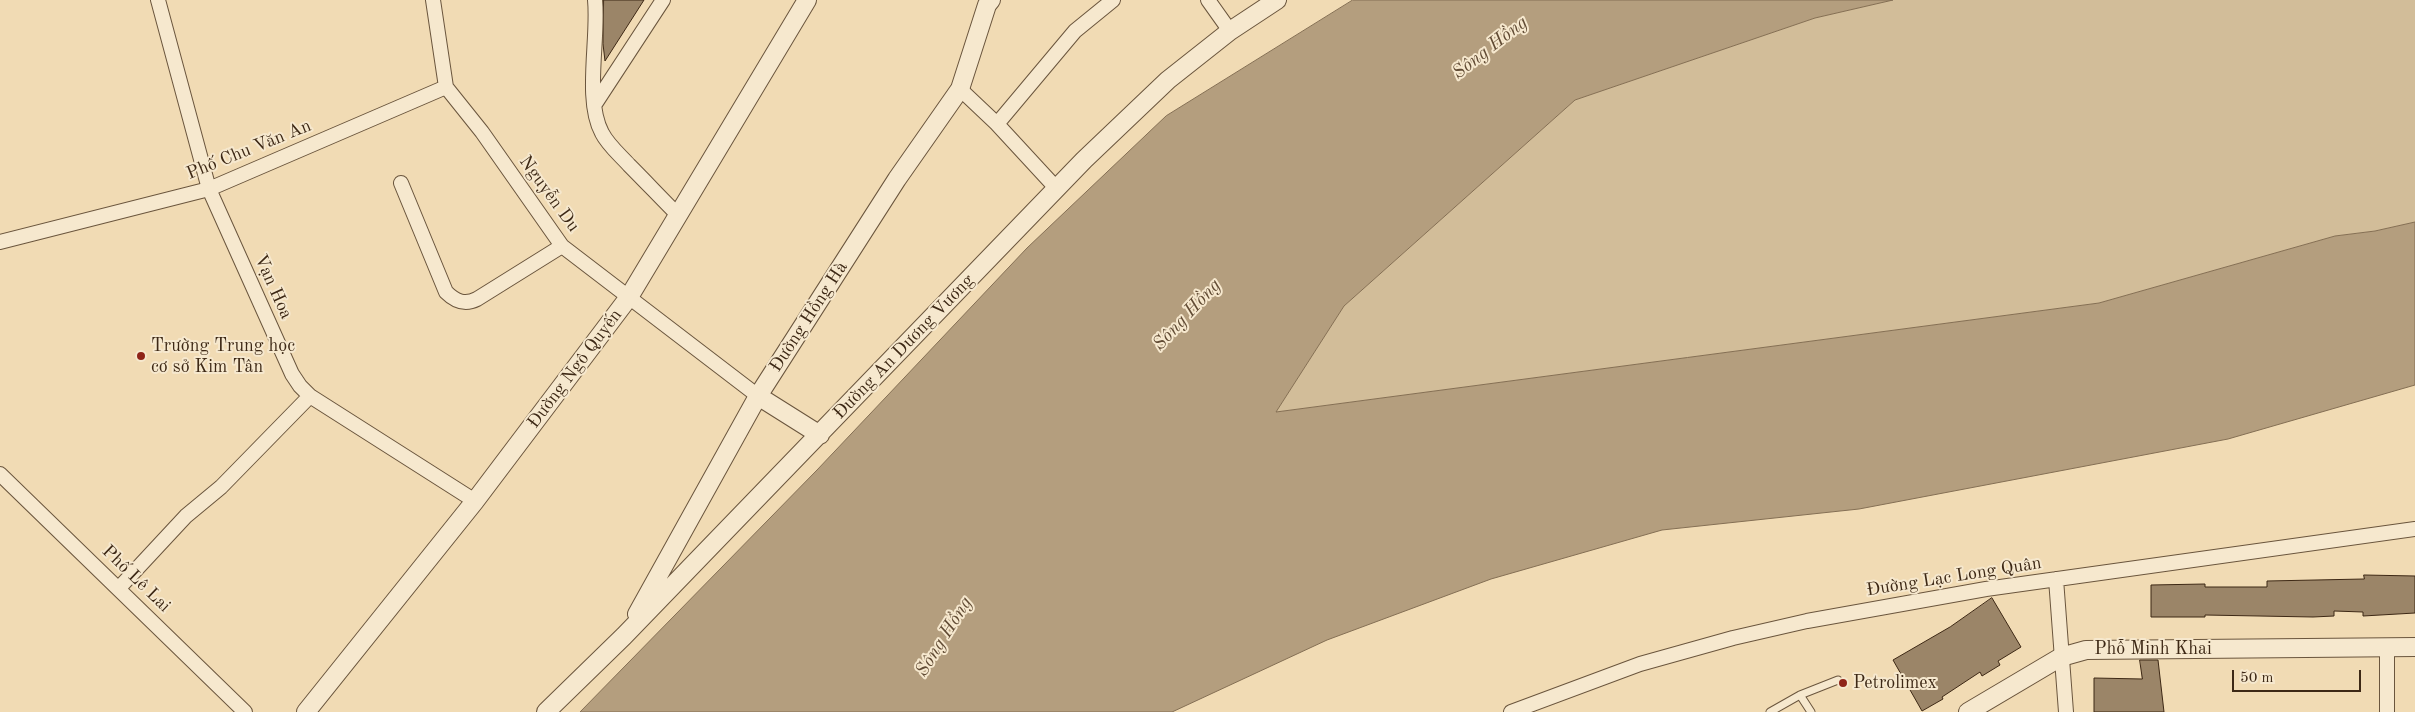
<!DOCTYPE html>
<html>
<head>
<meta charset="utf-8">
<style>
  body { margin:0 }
  #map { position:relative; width:2415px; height:712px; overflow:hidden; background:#f1dbb4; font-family:"Old Standard TT",serif }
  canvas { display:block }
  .scale { position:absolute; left:2232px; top:670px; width:129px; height:22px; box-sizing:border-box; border:2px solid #3d2815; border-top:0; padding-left:6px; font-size:15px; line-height:18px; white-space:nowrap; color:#3d2815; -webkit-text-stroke:4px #f6e8ce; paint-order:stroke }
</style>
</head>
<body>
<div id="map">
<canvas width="2415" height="712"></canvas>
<div class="scale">50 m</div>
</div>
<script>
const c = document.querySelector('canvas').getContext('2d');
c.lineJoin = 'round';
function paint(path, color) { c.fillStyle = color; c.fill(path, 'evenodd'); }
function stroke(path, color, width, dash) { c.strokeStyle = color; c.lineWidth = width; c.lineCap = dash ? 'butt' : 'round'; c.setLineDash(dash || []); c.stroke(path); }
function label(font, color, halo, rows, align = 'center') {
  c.font = font + ' "Old Standard TT",serif'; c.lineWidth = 4; c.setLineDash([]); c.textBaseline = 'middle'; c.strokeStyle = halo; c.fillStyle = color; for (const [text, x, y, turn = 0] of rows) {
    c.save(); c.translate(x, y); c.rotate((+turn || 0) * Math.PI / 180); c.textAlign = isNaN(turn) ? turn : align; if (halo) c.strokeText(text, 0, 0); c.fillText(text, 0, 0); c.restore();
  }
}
paint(new Path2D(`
  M1893,0H2415V222L2375,231L2335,236L2099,303L1276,412L1344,306L1575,100L1815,18Z`), '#d2bd99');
const water = new Path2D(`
  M1353,0H1893L1815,18L1575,100L1344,306L1276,412L2099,303L2335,236L2375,231L2415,222V385L2228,439L1859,509L1662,530L1491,579L1327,640L1172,712H580L817,470L1027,248L1166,116Z`);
paint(water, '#b49e7e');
stroke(water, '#846f54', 1);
const building = new Path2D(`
  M604,0H644L605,61L603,44Z
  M2364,575L2415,576V613L2363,616V612L2334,611V616L2313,617L2205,615V617H2151V585L2205,584V587H2267V581L2364,579Z
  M1992,598L2021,647L1998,661L2000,665L1982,676L1980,672L1942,697L1943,699L1922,711L1893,660L1950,627Z
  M2140,660H2158L2164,712H2094V678L2142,679Z`);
paint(building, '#9b8568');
stroke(building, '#3d2815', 1);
const service = new Path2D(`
  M1800,695L1811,712
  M1770,712L1800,695L1838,680`);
const minor = new Path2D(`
  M158,0L209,189L292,374L300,386L310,396L475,501
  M433,0L446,87L482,132L562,246L758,396
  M595,0C599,38 584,100 602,133C608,145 620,155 629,165C645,181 661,198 677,214
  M1208,0L1230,31
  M960,89L997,124L1057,189
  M595,104L663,0
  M997,124L1075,31L1113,0
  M401,183L446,292C456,302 465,305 477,299L562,246
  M0,242L209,189L446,87
  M0,474L245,712
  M2056,579L2066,712
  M119,588L186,516L221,487L310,396
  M2387,648V712
  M1511,712L1640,664L1733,638L1807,621L1986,589L2415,529`);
const tertiary = new Path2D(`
  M758,396L820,435
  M637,614L758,396L897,179L960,89L987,5L991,0
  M306,712L475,501L629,297L807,0
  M546,712L624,636L1084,160L1168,80L1230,31L1277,0
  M1968,712L2061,657L2086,650L2415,647`);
stroke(service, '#6a553d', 9);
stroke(minor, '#6a553d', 16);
stroke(tertiary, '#6a553d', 20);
stroke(service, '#f6e8ce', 7);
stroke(minor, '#f6e8ce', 14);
stroke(tertiary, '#f6e8ce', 18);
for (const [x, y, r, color] of [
  [141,356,5,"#8f2418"],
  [1843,683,5,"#8f2418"]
]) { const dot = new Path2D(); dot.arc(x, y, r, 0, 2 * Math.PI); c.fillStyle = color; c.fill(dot); stroke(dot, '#f6e8ce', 2); }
label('18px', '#3d2815', '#f6e8ce', [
  ["Phố Chu Văn An",249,150,-22],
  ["Nguyễn Du",549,194,54],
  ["Vạn Hoa",273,287,66],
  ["Đường Hồng Hà",809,317,-57],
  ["Đường An Dương Vương",904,347,-46],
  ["Đường Ngô Quyến",575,369,-53],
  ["Đường Lạc Long Quân",1954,577,-9],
  ["Phố Lê Lai",136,579,44],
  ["Phỗ Minh Khai",2153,649]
]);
label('18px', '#3d2815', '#f6e8ce', [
  ["Trường Trung học",151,346],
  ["cơ sở Kim Tân",151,367],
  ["Petrolimex",1853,683]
], 'left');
label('italic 19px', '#614b34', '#f6e8ce', [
  ["Sông Hồng",1490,48,-38],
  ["Sông Hồng",1187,315,-47],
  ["Sông Hồng",944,637,-58]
]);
</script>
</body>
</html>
